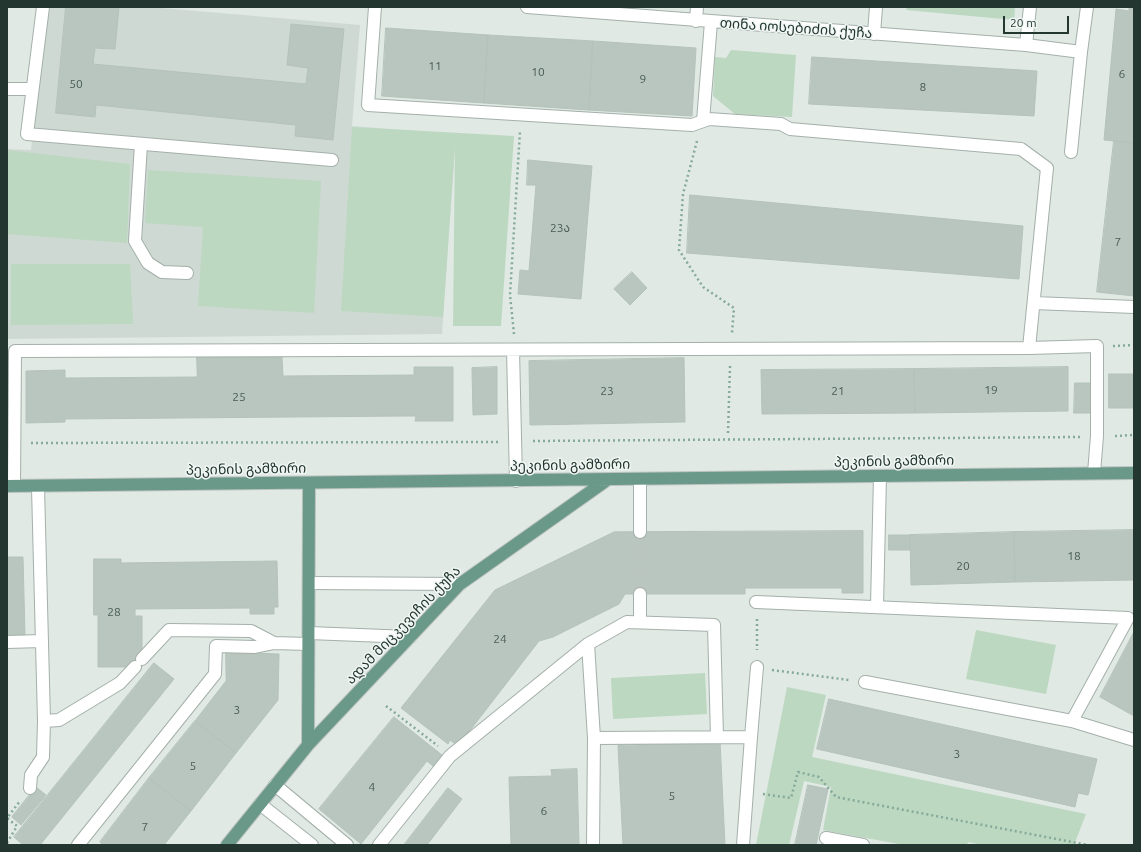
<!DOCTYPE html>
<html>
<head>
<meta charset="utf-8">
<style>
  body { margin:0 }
  #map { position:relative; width:1141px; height:852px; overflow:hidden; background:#e0e9e4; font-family:Ubuntu,sans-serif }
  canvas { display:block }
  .frame { position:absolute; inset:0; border:8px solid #233730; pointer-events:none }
  .scale { position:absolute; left:1003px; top:16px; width:66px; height:18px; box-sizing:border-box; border:2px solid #233730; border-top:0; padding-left:5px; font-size:12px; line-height:14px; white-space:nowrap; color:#233730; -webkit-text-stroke:3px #f0f6f3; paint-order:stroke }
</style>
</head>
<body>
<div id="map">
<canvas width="1141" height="852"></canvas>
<div class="frame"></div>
<div class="scale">20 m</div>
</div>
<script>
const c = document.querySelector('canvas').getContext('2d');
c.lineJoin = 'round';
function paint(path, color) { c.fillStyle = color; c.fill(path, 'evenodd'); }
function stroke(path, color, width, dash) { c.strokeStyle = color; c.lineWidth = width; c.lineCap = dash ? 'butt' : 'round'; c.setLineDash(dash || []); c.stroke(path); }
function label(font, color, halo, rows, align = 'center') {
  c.font = font + ' Ubuntu,"Noto Sans Georgian",sans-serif'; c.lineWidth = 3; c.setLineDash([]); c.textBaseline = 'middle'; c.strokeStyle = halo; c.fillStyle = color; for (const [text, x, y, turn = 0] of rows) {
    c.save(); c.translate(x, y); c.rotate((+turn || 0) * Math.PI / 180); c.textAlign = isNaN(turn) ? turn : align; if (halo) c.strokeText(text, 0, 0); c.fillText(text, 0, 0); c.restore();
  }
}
paint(new Path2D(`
  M47,7H150L360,25L352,126L456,134L442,334L7,339V149L31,150Z`), '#cfd9d3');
paint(new Path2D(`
  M907,7H1015L1014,20L906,10Z
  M731,50L796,55L792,117L735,114L713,96L715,57L726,58Z
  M352,127L514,136L501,326H453L455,145L443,317L341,311Z
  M7,150L130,164L127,243L7,234Z
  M148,170L321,181L314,313L198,306L203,227L145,223Z
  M11,264H130L133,324L11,325Z
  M976,630L1056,645L1046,694L966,679Z
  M705,673L707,714L613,719L611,678Z
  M787,687L826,695L812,757L1086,814L1074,845H981L968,842L967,845H904L823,830L831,787L804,781L789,845H756Z`), '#bcd8c1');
const building = new Path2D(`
  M66,7H119L115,49L95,48L93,64L306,84L308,68L287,65L291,24L344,29L333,140L295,136L296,125L96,105L95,117L56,113Z
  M1129,7H1134V143L1104,140L1116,9L1129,11Z
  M386,28L488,35L484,103L382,96Z
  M488,35L593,41L589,110L484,103Z
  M593,41L696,48L692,116L589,110Z
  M812,57L1037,71L1034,116L809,104Z
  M1114,141L1134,143V296L1097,292Z
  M528,160L592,166L581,299L518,294L520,270L529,271L536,185H527Z
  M690,195L1023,226L1019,279L687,253Z
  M632,272L647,288L630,305L614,289Z
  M197,357H282L283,376L414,375V367H453V421H415L416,416H405L65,419V422L26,423V371L65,370V378L197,377Z
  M684,358L685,422L530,425L529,361Z
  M497,367V414L473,415L472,368Z
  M1068,367V411L915,413L914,369Z
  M914,369L915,413L762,414L761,370Z
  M1109,374H1134V408H1109Z
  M1075,383H1092L1091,413H1074Z
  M1134,530V580L1015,582L1014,532Z
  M863,531V593H842V588H745V594H625L619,604L553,637L539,641L458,746L450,740L448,744L401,708L495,590L614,532Z
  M1014,532L1015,582L911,585L910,535Z
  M889,535H910V550H889Z
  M7,557H23L25,635L7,636Z
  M94,559H121V563L277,561L278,607H274V614H250V608L135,609V616H142V667H98V615H94Z
  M1134,632V716L1100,697Z
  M226,652L279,654L278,700L236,753L195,721L226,681Z
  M154,663L174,679L40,845H23L14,837Z
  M829,699L1097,759L1088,795L1078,793L1075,807L817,749Z
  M394,717L442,755L433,766L427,761L361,844L319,809Z
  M195,721L236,753L191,811L149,778Z
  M720,741L725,845H623L618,746Z
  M577,769L579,845H511L509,777L552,776L551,770Z
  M149,778L191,811L164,845H103L100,842Z
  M808,785L828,789L816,845H795Z
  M36,787L46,795L21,825L12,817Z
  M448,788L462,799L427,845H404Z`);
paint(building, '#b9c6c0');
stroke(building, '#b4c2bb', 1);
stroke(new Path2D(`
  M640,594V532`), '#bac5c0', 12, [12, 6]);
const minor = new Path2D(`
  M43,7L27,134L332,160
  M375,7L368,105L692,125L709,119L781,124L790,129L1021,149L1047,168L1029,348
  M527,7L1026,45L1030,7
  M696,21L697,7
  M874,34L876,7
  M1026,45L1081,52L1071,152
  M1081,52L1087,7
  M7,89H32
  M703,121L711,22
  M141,144L135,241L148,263L162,272L187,273
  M1034,303L1134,307
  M513,350L516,481
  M640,479V532
  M14,486L15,351L1029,348L1097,346V436L1094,473
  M309,583L460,584
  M640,594V622
  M756,602L1128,618L1072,721
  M877,606L880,476
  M309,633L410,637
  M7,642L42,641
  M588,644L594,738L751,737L743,845
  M142,659L169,630L251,631L274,643
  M865,682L1072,721L1134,740
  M44,721L59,720L120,683L135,667
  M751,737L757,667
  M275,785L347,845
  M30,788L31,775L43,757L44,721L38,487
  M260,804L312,845
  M826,838L863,845
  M78,845L215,674L216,646L255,647L274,643L308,644
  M379,845L450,756L588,644L627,622L714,625L717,737
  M593,845L594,738`);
const major = new Path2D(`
  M7,486L1134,473
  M308,745L309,483
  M227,845L308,745L460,584L607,480`);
stroke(minor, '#a4b0aa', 14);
stroke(major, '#bdc3c1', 14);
stroke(new Path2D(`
  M697,141L683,194L679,250L703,287L734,308L732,333
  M514,334L510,295L520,131
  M1113,346L1134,345
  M728,433L730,366
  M1115,436L1134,435
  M533,441L1080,437
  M31,443L498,442
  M757,619V650
  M772,670L849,680
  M386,706L438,746
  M763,794L791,798L798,772L819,777L836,797L1088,845
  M7,843L17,826L7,818L20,801`), '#85a99b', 2.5, [2, 3]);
stroke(minor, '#fff', 12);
stroke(major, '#6a998a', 12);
label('12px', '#485b54', null, [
  ["11",435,66],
  ["10",538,72],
  ["6",1122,74],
  ["9",643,79],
  ["50",76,84],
  ["8",923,87],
  ["23ა",560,228],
  ["7",1118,242],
  ["19",991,390],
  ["23",607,391],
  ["21",838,391],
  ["25",239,397],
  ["18",1074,556],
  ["20",963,566],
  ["28",114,612],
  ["24",500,639],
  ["3",237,710],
  ["3",957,754],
  ["5",193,766],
  ["4",372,787],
  ["5",672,796],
  ["6",544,811],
  ["7",145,827]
]);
label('14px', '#233730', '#f0f6f3', [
  ["თინა იოსებიძის ქუჩა",796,28,4],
  ["პეკინის გამზირი",894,461,-1],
  ["პეკინის გამზირი",570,465,-1],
  ["პეკინის გამზირი",246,469,-1],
  ["ადამ მიცკევიჩის ქუჩა",403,625,-46]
]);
</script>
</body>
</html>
